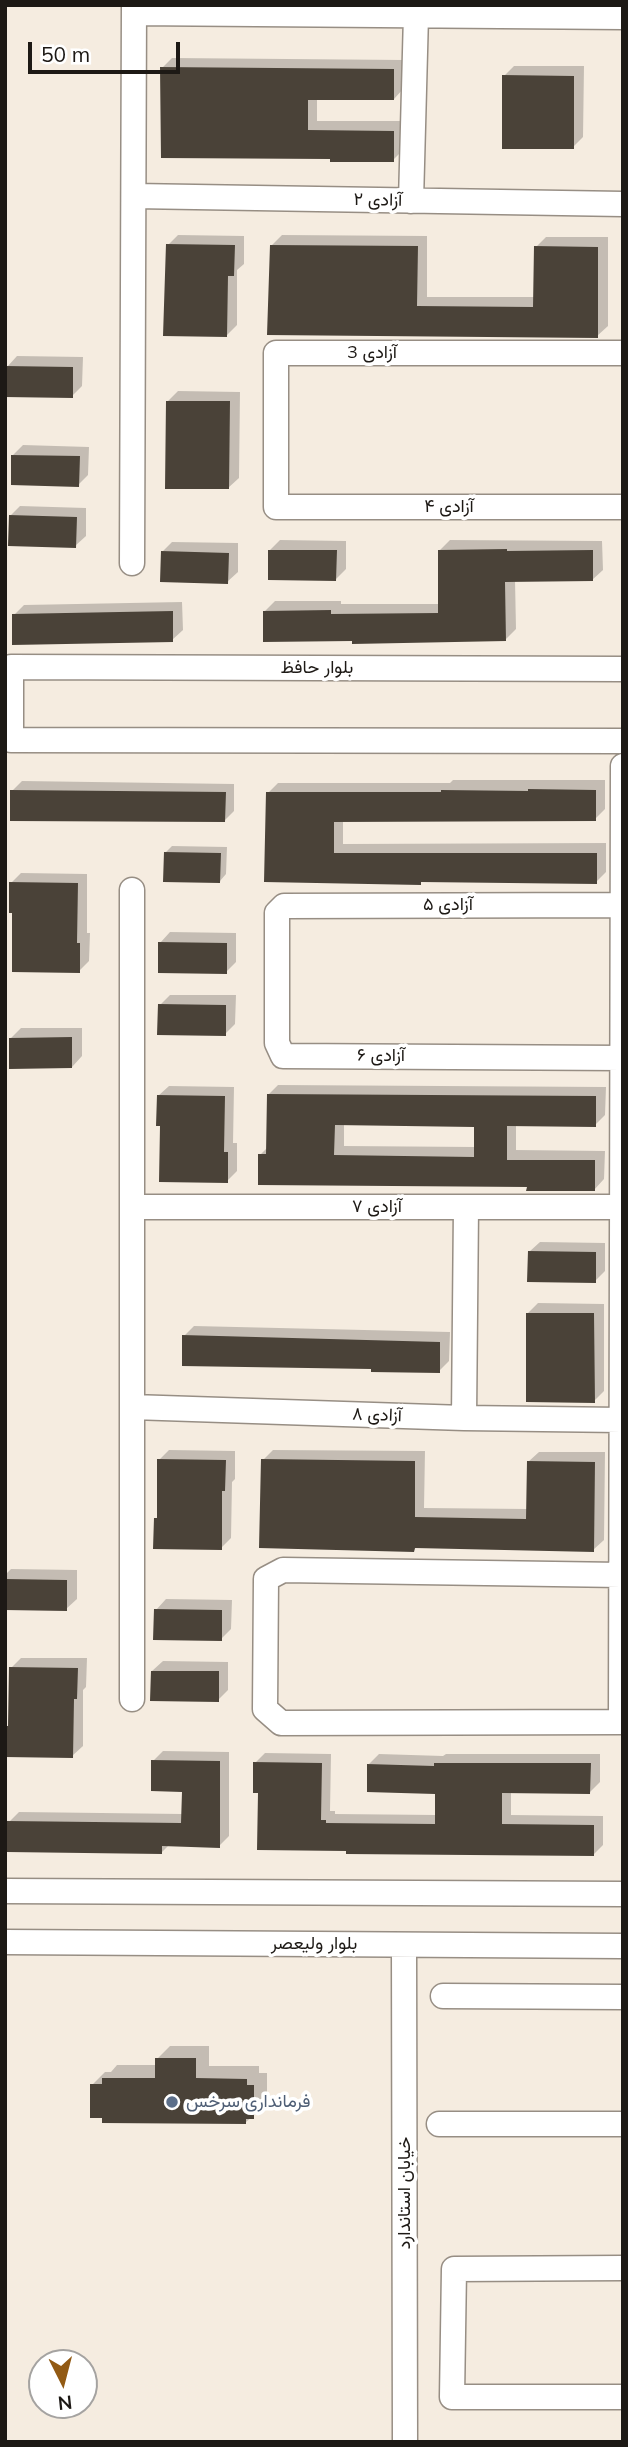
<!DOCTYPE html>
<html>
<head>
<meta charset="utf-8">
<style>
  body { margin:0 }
  #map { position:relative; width:628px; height:2447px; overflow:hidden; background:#f5ece0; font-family:Mulish,sans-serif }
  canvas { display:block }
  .frame { position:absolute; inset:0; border:7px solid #1d1915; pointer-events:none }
  .north { position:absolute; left:28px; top:2349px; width:70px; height:70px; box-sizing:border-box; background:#fff; border:2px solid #a5a3a1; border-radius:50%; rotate:174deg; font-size:19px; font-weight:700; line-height:28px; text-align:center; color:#1d1915 }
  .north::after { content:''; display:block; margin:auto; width:24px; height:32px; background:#925a14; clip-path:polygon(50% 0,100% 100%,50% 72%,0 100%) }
  .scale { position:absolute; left:28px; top:42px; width:152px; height:32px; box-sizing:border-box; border:4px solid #1d1915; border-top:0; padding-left:9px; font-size:21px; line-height:24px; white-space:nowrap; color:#1d1915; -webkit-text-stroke:5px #fff; paint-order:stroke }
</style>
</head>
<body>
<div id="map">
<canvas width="628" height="2447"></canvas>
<div class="frame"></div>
<div class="north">N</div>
<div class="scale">50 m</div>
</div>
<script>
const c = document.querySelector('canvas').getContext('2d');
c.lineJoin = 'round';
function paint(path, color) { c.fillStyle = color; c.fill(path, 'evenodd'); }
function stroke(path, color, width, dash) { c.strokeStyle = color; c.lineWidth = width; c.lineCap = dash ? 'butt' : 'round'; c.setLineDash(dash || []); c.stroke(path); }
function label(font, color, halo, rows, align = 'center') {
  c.font = font + ' Mulish,Vazirmatn,sans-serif'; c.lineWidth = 7; c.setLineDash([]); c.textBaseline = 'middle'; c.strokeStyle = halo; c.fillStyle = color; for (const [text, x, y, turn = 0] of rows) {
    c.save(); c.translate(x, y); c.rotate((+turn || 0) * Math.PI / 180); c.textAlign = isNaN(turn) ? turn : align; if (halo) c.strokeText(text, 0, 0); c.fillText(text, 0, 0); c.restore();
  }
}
paint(new Path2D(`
  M172,58L404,60V88L394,99L317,98V121H404L403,150L393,160L332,158L162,68Z
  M514,66H584L583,137L573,147L504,76Z
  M178,235L244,236V264L237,270V325L227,335L168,245Z
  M282,235L427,236V297H535L536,247L546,237H608V326L597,336L269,334L272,245Z
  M17,356L83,357L82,386L72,396L7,367Z
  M178,391L240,392L239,478L228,488L168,401Z
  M23,445L89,447L88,475L78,485L13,455Z
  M20,506L86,508V536L75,546L10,516Z
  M280,540L346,541V569L336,579L270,550Z
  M450,540L602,541L603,570L592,580H515L516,629L506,639H354L264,612L275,601H341V604H439L440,550Z
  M172,542L238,543V572L227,582L162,552Z
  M182,602L183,630L172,640L14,615L24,605Z
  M453,780H605V809L595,819L343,820V844L606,843V872L596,882L423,881L420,883L266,880L268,793L278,783H450Z
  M22,781L234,784V811L225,820L12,791Z
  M172,846L227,847L226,874L220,881L165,853Z
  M21,873L87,874V933H90L89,961L79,971L11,883Z
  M170,932L236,933V962L226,972L160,943Z
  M170,995H236L235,1024L225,1034L160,1005Z
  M21,1028H82V1056L72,1067L11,1038Z
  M278,1085L606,1087L605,1115L595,1125L516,1124V1150L605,1151L604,1179L594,1190L528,1185L260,1155L268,1147V1095ZM344,1123L476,1125V1147L344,1146Z
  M169,1086L234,1087L233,1143H237V1171L227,1181L161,1124L158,1096Z
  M540,1242L605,1243V1271L595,1281L529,1252Z
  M538,1303L604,1304V1391L594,1401L528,1313Z
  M194,1326L450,1332L449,1361L439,1371L373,1367L184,1336Z
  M169,1450L235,1451V1479L232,1482L231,1538L221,1548L156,1519L158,1516L159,1460Z
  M273,1450L425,1451L424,1508L528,1509V1462L539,1452H605L604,1540L593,1550L417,1546L414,1550L263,1460Z
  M11,1569L77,1570V1599L66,1609L5,1608V1575Z
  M166,1599L232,1600L231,1629L221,1639L156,1610Z
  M21,1658H87L86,1687L83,1690V1746L72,1756L7,1727L10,1724L11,1668Z
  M163,1661L228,1662V1690L218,1700L152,1671Z
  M163,1751L229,1752V1836L219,1846L169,1845L162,1852L9,1822L19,1812L183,1814L184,1790L153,1761Z
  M265,1753L331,1754L330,1811H335V1814L436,1815L437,1792L369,1764L379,1754L443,1756L446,1754H600V1782L590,1792L511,1791V1815L603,1816V1845L593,1855L348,1852L260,1791L255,1763Z
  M170,2046H209V2066H259V2073H267V2104L246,2122L92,2085L105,2072H111L117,2065H157V2059Z`), '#0003');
paint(new Path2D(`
  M160,67L394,69V100H308V130L394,131V162H330V159L161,158Z
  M502,75L574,76V149H502Z
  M166,244L235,245L234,276H228L227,337L163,336Z
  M270,245L418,246L417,306L533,307L534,246L598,247V338L267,335Z
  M5,366L73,367V398L5,397Z
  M166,401H230L229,489H165Z
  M11,455L80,456L79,487L11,485Z
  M9,515L77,517L76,548L8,546Z
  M507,549V551L593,550V581L505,582L506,641L352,644V641L263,642V611L331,610V614L438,613V550Z
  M268,550H337L336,581L268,580Z
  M161,551L229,553L228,584L160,582Z
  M173,611V642L12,645V614Z
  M528,789L596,790V821L334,822V853H597V884L421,882V885L264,882L266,792H441V790L528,791Z
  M10,790L226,792L225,822L10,821Z
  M164,852L221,853L220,883L163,882Z
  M9,882L78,883L77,943H80V973L12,972V913H9Z
  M158,942L227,943V974L158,973Z
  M158,1004L226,1005V1036L157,1035Z
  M72,1037V1068L9,1069V1038Z
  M267,1094L596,1096V1127L507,1126V1160H595V1191H526L527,1187L258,1185V1154H266ZM335,1125L474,1127V1157L334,1155Z
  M157,1095L225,1096L224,1152H228V1183L159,1182L160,1126H156Z
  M528,1251L596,1252V1283L527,1282Z
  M526,1313H594L595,1403L526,1402Z
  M182,1335L440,1342V1373L371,1372V1369L182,1366Z
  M157,1459L226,1460L225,1491H222V1550L153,1549L154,1518H157Z
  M261,1459L415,1461V1517L526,1519L527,1461L595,1462L594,1552L415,1548L414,1552L259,1548Z
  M5,1579L67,1580V1611L5,1610Z
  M154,1609L222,1610V1641L153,1640Z
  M9,1667L78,1668L77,1699H74L73,1758L5,1757V1726H8Z
  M151,1671H219V1702L150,1701Z
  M151,1760L220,1761V1848L162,1846V1854L7,1852V1821L181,1823L182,1792L151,1791Z
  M253,1762L322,1763L321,1820H326V1823L435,1824V1794L367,1792V1764L434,1766V1763H591L590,1794L502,1793V1824L594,1825V1856L346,1854V1851L257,1850L258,1793H253Z
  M155,2058H196V2078L247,2079V2085H254V2119H246V2124L102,2123V2118H90V2084H102V2078H155Z`), '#4a4238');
const minor = new Path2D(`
  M134,13L623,17
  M134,196L623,204
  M411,201L416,15
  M623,353H276V507H623
  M132,563L134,5
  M623,669L11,667V740L623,741
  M622,1058L283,1056L277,1043V913L284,906L622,905
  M132,1207H622
  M132,1407L464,1418L621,1420
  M464,1418L466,1207
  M621,1575L283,1570L266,1579L265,1709L281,1723L621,1722L623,766
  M132,1699V890
  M5,1891L623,1894
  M5,1942L623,1946
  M404,1945L405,2442
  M443,1996L623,1997
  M439,2124H623
  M623,2268L454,2269L452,2397H623`);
stroke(minor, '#978e84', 27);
stroke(minor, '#fff', 24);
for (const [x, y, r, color] of [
  [172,2102,7,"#5c6f8a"]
]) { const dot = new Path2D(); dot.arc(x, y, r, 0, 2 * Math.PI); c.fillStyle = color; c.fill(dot); stroke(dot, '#fff', 2.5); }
label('18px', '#1d1915', '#fff', [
  ["آزادی ۲",378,200,1],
  ["آزادی 3",372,353],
  ["آزادی ۴",449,507],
  ["بلوار حافظ",317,668],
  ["آزادی ۵",448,905],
  ["آزادی ۶",381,1056],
  ["آزادی ۷",377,1207],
  ["آزادی ۸",377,1415,2],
  ["بلوار ولیعصر",314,1944],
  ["خیابان استاندارد",405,2193,-90]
]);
label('18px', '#4e5e75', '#fff', [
  ["فرمانداری سرخس",186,2102]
], 'left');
</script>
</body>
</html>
